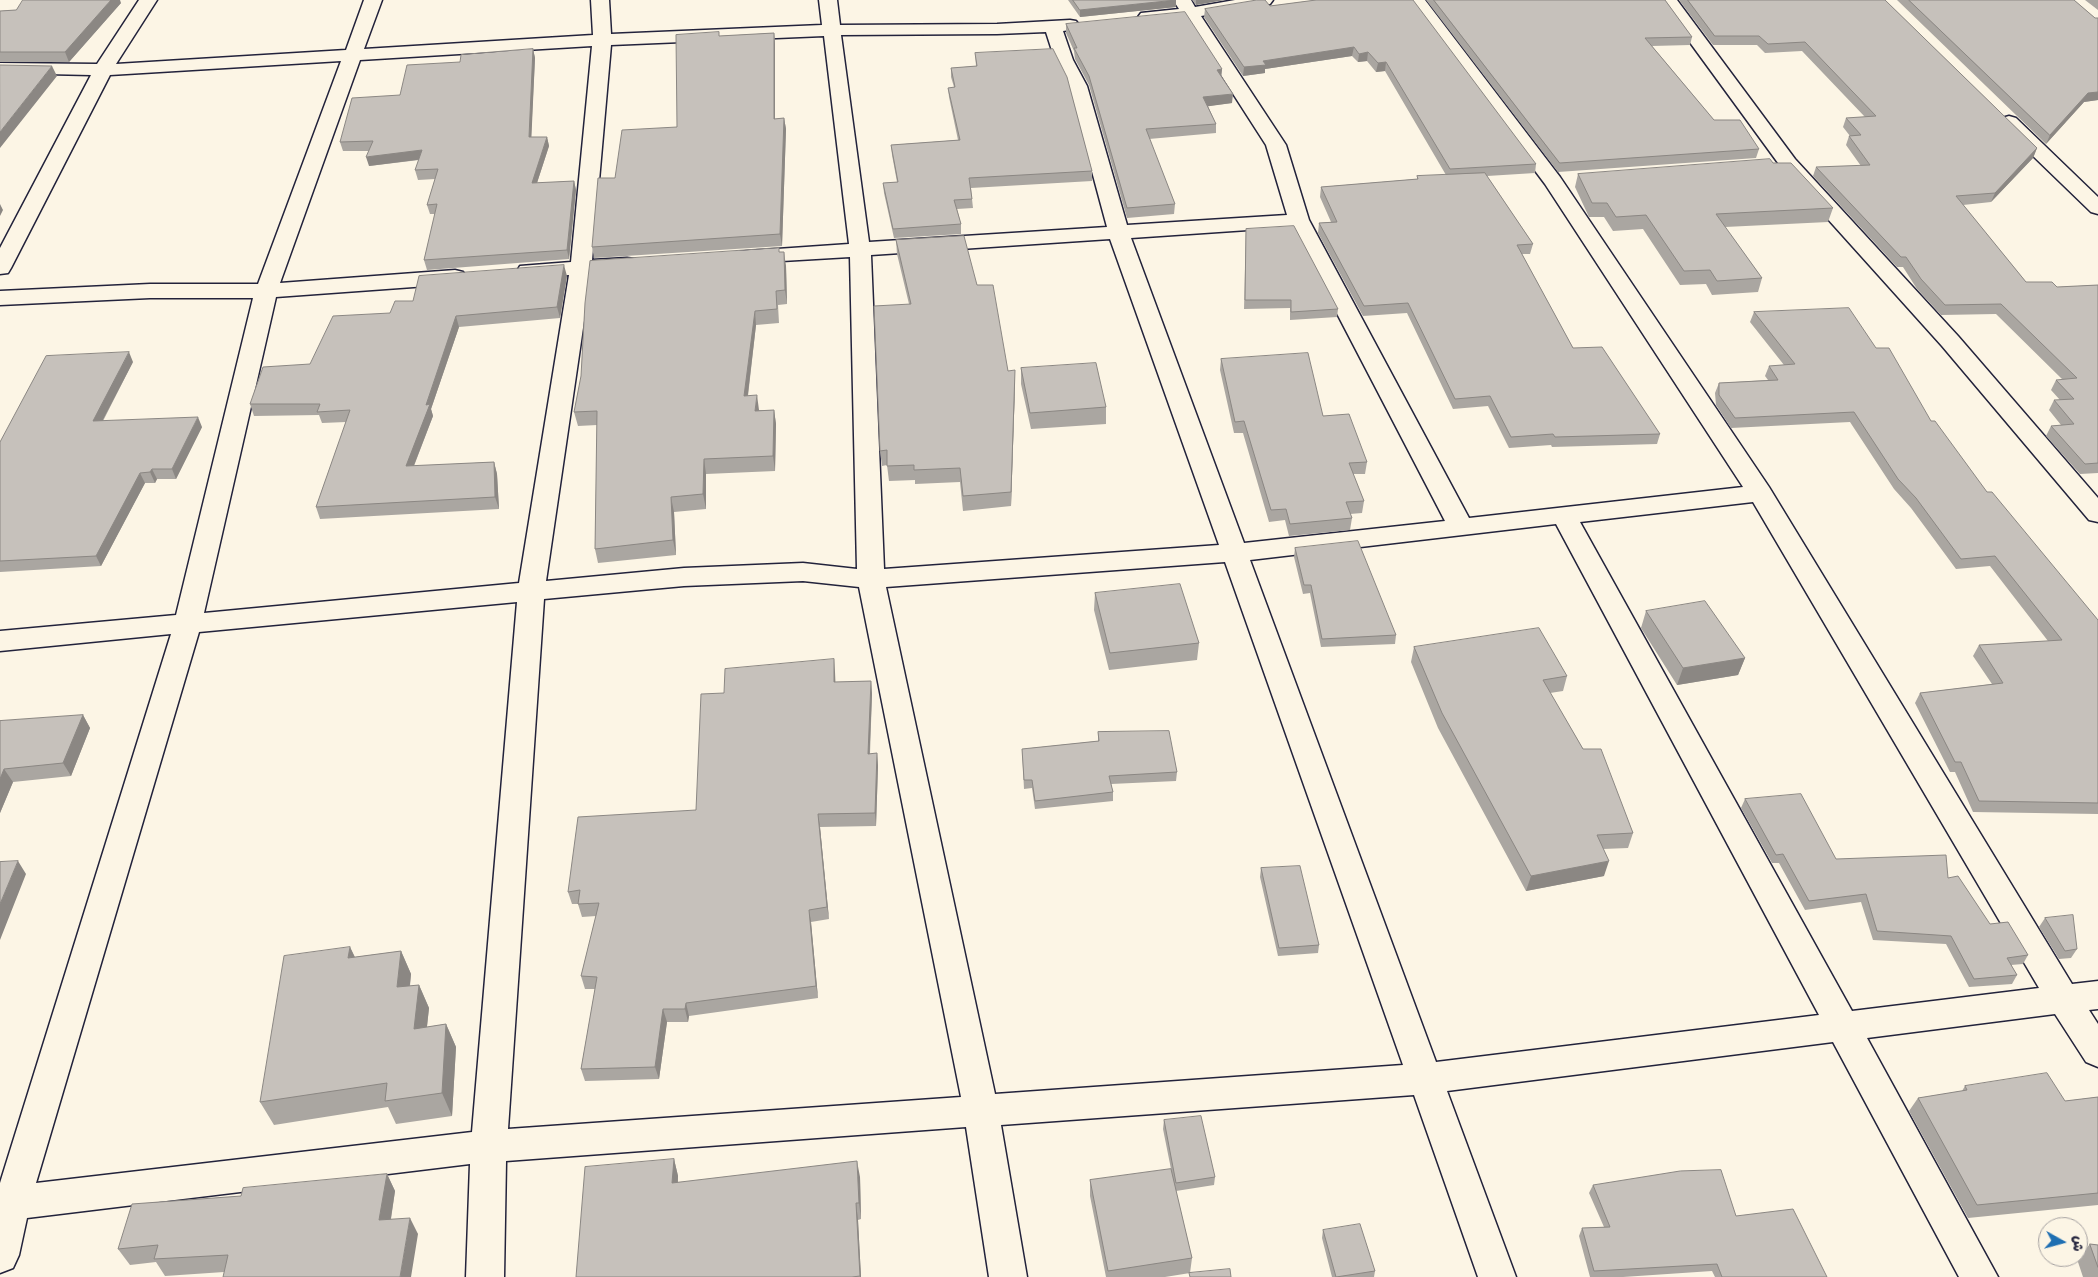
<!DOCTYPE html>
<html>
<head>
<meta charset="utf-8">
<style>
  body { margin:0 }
  #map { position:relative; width:2098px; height:1277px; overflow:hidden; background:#fcf5e5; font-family:Dekko,"Playpen Sans Arabic",sans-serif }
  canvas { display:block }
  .north { position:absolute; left:2038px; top:1217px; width:50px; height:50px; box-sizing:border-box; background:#fcf5e5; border:1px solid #a5a1a1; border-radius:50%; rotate:97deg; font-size:14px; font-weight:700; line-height:20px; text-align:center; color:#22223b }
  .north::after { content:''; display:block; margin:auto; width:18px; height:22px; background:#1f6fb2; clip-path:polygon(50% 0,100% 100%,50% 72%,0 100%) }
</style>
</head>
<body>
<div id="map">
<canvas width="2098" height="1277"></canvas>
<div class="north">ش</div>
</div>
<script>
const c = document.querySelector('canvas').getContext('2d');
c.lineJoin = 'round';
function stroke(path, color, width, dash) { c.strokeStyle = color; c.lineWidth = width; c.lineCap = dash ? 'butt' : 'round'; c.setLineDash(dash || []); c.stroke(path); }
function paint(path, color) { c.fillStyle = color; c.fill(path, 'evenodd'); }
const minor = new Path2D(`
  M139,0H157L116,64L346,50L364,0H382L364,49L593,35L591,0H609L611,34L822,25L819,0H837L840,25L997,24L1070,20L1076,21L1079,25L1076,29L1063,31L1073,60L1087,86L1127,225L1287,215L1266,145L1185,19L1147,22L1141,21L1138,17L1141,13L1179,9L1173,0H1191L1195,7L1235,0H1273L1270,4L1264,5L1201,16L1286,145L1309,220L1469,518L1743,487L1545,184L1407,0H1425L1560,177L1769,487L2072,984L2098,981V1009L2089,1010L2098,1024V1067L2086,1062L2055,1014L1867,1038L1998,1277H1959L1833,1042L1447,1091L1516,1277H1478L1414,1095L1001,1125L1027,1277H989L966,1127L506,1161L504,1277H466L470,1164L27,1218L19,1255L13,1268L0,1273V1183L171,634L0,651V631L176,615L253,298H150L0,305V291L150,284H258L341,61L110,75L11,268L8,273L0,274V248L91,75L0,73V63L97,64ZM1046,32L1055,60L1069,86L1107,227L869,242L841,35L997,34ZM824,36L849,244L748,251L740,252L737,257L740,262L748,263L850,257L857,569L803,563L684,568L546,581L591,273L635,269L638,264L635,259L627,258L592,260L611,45ZM592,46L571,262L520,266L517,271L520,276L528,277L569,275L519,583L204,613L276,297L455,284L463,282L466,277L463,272L455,270L280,283L360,60ZM1292,227L1445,521L1244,543L1131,238ZM1110,239L1219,545L884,569L871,255ZM1753,502L2039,988L1852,1011L1580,522ZM1556,524L1819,1015L1436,1062L1250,560ZM1225,562L1403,1065L995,1094L886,587ZM803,581L859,587L961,1097L508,1129L544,599L684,586ZM517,602L472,1132L36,1183L199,632Z
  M1659,0H1677L1795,159L1958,336L2098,498V522L2089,520L1942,346L1781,167Z
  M2009,116L2016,118L2098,197V214L2091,212L2002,126L1999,122L2002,118Z`);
stroke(minor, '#22223b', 3);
paint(minor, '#fcf5e5');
paint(new Path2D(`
  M1068,0H1176V7L1080,17Z
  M1192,0H1224L1196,5Z
  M1316,0L1536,164L1535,173L1487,176L1533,244L1530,254H1522L1573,348L1660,434L1657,444L1552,447L1551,445L1509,448L1488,406L1453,409L1407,313L1363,316L1318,233L1319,223L1331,222L1320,197L1321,187L1417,179V176L1446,175L1385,71L1376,72L1367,61L1358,62L1352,56L1265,69V73L1243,76L1204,17L1205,9L1270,6Z
  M1426,0H1665L1692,37L1690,45L1652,46L1714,120L1759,149L1756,158L1558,172Z
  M1679,0H1885L2037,148L2033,158L1991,202L1963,205L2026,282L2057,287L2098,285V473L2080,474L2046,436L2051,426L2061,425L2049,410L2054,400H2060L2051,390L2056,380H2063L1996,314L1941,315L1917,289L1903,267H1897L1813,176L1816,167L1861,166L1846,145L1849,136H1850L1843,127L1846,118L1865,117L1802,51L1765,53L1757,45H1713Z
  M1897,0H2074L2095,18H2098V100L2084,102L2046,144Z
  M2085,0H2098V10Z
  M121,3L69,62H0V11Z
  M1066,24L1222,69L1221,76L1232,103L1208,106L1216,124V133L1149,139L1175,204L1174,214L1127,218L1089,85L1075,59L1074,51L1066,33Z
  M774,33L775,44V119L784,118L786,129L782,246L594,258L592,247L615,178L677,127L720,36Z
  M533,49L535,58L531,137H547L549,146L537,183L574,181L576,190L569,259L427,270L424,260L435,214H430L427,205L435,179L418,180L415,170L419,160L369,166V151H343L340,142L400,95L460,62Z
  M975,53L1092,171V181L971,188L972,199L973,208L957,209L961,224V234L894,238L884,193L883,183L897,182L892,155L891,145L958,140L949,97L948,88L954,87L951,77V68L976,66Z
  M1773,163L1833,208L1828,222L1725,227L1762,278L1758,292L1712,295L1706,284L1680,285L1643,229L1613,231L1604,217H1589L1575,187L1578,174Z
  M1246,229L1338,309L1337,317L1290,320V308L1244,309Z
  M896,240L977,285L1008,371L1015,385L1011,506L963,511L960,482L915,484V480L889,481L887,465L882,466L880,451L909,304L897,254Z
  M780,252L786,266L787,304L778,305L779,323L756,325L748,396L759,410H774L776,424L775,471L706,474V509L674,512L676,555L598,563L595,549L597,425L578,426L574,412Z
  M567,276L560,318L459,327L431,409L433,416L414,466L494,462L497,474L499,509L320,519L316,507L346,422L322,423L319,415L254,416L250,404L390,313L413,301Z
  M1754,312L1876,348L1931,421L1987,492L2098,620V814L1973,812L1955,772H1950L1915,703L1920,693L1992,684L1973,656L1979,645L2048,641L1990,566L1956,569L1911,508L1894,489L1850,422L1731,428L1716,405L1715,393L1719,383L1768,380L1765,376L1769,366L1784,365L1750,322Z
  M1221,359L1323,416L1367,462L1365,474H1353L1364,501L1362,513L1350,514L1352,518L1350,530L1289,536L1285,520L1269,522L1243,433H1234L1220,370Z
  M133,362L103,421L202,427L176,479H157L155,483H145L101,566L0,572V442Z
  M1021,368L1106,407V424L1031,429L1021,384Z
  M1295,548L1396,635L1395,644L1321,647L1310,593L1303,594L1294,557Z
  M1095,593L1199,643L1197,660L1109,670L1094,610Z
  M1646,611L1745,658L1738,675L1677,685L1641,628Z
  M1414,647L1567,676L1563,691L1550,693L1633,833L1628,848L1603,849L1604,876L1526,891L1438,728L1411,662Z
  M835,672V682L871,681L872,694L870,754L877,753L878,766L876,826L820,827L829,919L811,922L818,998L689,1016L688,1022H667L659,1079L585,1081L581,1069L595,989H585L581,976L596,916L582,917L578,904H572L568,892L696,810L724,693Z
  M83,715L90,728L71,776L13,782L0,813V721Z
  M1098,732L1177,772L1176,781L1111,784L1113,792V801L1035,809L1032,788L1024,789L1022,749L1098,741Z
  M1745,799L1836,859L1948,878L1990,924L2028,955L2023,964L2011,965L2017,975L2012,984L1969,987L1946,944L1873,940L1861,902L1805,910L1779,863H1772L1741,808Z
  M1261,868L1319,945L1318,953L1278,956L1260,877Z
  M2045,918L2077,949L2071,958L2059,959L2039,927Z
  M350,947L355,957L401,951L411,974L410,986L419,985L429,1008L427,1027L446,1024L456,1047L452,1116L396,1124L388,1107L274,1125L260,1102Z
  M1965,1086L2065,1101L2098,1097V1205L1968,1218L1909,1111L1918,1098L1962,1091Z
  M1164,1120L1215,1177L1214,1185L1176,1191L1192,1258L1190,1273L1165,1277H1106L1090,1196V1180L1171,1169L1163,1129Z
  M674,1159L678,1176V1182L860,1177L861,1219L858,1220L861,1277H576Z
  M387,1174L395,1191L391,1219L418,1234L224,1272L165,1276L156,1262L130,1265L118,1249L241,1196Z
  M1593,1185L1736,1216L1827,1277H1715L1712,1271L1623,1277H1590L1579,1236L1582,1228L1604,1227L1589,1193Z
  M1323,1230L1375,1271L1374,1277H1332L1322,1238Z
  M2090,1244L2098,1245V1277H2083L2077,1259Z`), '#aaa6a1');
paint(new Path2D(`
  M111,0H120L121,3L69,62L65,52Z
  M1176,0V7L1080,17V10Z
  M1196,0H1224L1196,5Z
  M774,33L775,44V130L774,119Z
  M1354,47L1352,56L1265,69V73L1243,76L1244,67L1263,61Z
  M533,49L535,58L531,146L529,137Z
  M1368,52L1367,61L1358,62L1359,54Z
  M1386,62L1385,71L1376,72L1378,63Z
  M52,66L57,76L0,148V132Z
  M1222,69L1221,79L1217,70Z
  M2098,92V100L2084,102L2046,144L2050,135L2088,93Z
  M1233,94L1232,103L1203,107V97Z
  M784,118L786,129L782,246L780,234Z
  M547,137L549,146L534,192L532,183Z
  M2037,148L2033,158L1991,202L1995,193Z
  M422,150L424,159L369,166L366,157Z
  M574,181L576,190L569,259L567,250Z
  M0,204L3,210L0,216Z
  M784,252L786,266L787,304L785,290Z
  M564,265L567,276L560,318L557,307Z
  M755,311L756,325L746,410L744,396Z
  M456,316L459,327L431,409L433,416L409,478L406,466L426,405Z
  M129,352L133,362L97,431L93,421Z
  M1015,370V385L1011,506V492Z
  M757,395L759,410L757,425L755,411Z
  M774,410L776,424L775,471L773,456Z
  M198,417L202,427L176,479L172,469Z
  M704,459L706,474V509L703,494Z
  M494,462L497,474L499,509L495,497Z
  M152,469L157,479L155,483L150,472Z
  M140,473L145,483L101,566L96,556Z
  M671,497L674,512L676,555L673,540Z
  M1745,658L1738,675L1677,685L1683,668Z
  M834,659L835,672L836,695L834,682Z
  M871,681L872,694L869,766L868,754Z
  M83,715L90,728L71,776L63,763Z
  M877,753L878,766L876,826L875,813Z
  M4,769L13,782L0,813V779Z
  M818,814L820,827L829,919L827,907Z
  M18,861L26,874L0,940V904Z
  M1609,861L1604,876L1526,891L1531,876Z
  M809,910L811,922L818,998L816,986Z
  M350,947L361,971L348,958Z
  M401,951L411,974L407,1011L397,987Z
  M419,985L429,1008L424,1052L414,1029Z
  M686,1003L689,1016L688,1022L685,1009Z
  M663,1009L667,1022L659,1079L655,1067Z
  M446,1024L456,1047L452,1116L442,1093Z
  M674,1159L678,1176L677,1200L672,1183Z
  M857,1161L860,1177L861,1219L859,1203Z
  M387,1174L395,1191L388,1237L379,1220Z
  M856,1203L858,1220L861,1277H860V1276Z
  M410,1218L418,1234L411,1277H400Z`), '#8b8783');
const building = new Path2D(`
  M23,0H111L65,52H0V11L16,10Z
  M1073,0H1176L1080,10Z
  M1257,0H1265L1270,6L1316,0H1413L1536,164L1450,169L1386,62L1378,63L1368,52L1359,54L1354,47L1263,61L1266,65L1244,67L1205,9Z
  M1434,0H1665L1692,37L1645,38L1714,120H1740L1759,149L1560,163Z
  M1688,0H1885L2037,148L1995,193L1956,196L2026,282H2052L2057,287L2098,285V463L2085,464L2051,426L2074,424L2054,400L2074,399L2056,380L2077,378L2001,304L1945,305L1921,279L1906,257H1901L1816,167L1870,165L1849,136L1861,135L1846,118L1876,116L1805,42L1768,44L1759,36H1715Z
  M1909,0H2074L2095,18H2098V92L2088,93L2050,135Z
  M1185,12L1222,69L1217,70L1233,94L1203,97L1216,124L1146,129L1175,204L1127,208L1089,76L1075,50L1074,48H1077L1066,24Z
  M719,32V36L774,33V119L784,118L780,234L592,247L598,178H615L622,130L677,127L676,35Z
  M533,49L529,137H547L532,183L574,181L567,250L424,260L437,204L427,205L438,169L415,170L422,150L366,157L373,141L340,142L352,98L400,95L407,65L460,62L461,55Z
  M1053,49L1067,77L1092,171L969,178L972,199L954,200L961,224L893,229L883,183L898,182L891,145L960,140L948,88L955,87L951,68L977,66L975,53Z
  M0,65L52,66L0,132Z
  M1770,159L1773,163H1791L1833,208L1716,214L1762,278L1717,281L1710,270L1684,271L1646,215L1616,217L1607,203H1592L1578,174Z
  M1485,173L1533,244L1517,245L1573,348L1602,347L1660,434L1555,437L1553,434L1511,437L1490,396L1455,399L1408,303L1364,306L1319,223L1337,222L1321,187L1418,179L1417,176Z
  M1294,226L1338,309L1291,312V300H1245L1246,229Z
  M964,236L977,285H993L1008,371L1015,370L1011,492L963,496L960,468L914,470V465L887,466V450L880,451L874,306L911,304L896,240Z
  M779,248V252H784L785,290L776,291L777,309L755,311L744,396L757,395L755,411L774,410L773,456L704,459L703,494L671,497L673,540L595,549L597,411L574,412L581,376L585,303L590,261Z
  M564,265L557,307L456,316L426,405L430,404L406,466L494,462L495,497L316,507L350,410L317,412L320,404H250L263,367L310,364L333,316L390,313L395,301H413L419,276Z
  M1849,308L1876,348H1889L1931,421H1935L1987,492H1992L2098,620V803L1979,801L1961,762H1955L1920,693L2003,683L1979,645L2062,640L1995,556L1961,559L1916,498L1898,479L1854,412L1735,418L1719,395V383L1778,380L1769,366L1795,364L1754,312Z
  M129,352L93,421L198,417L172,469H152L150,472L140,473L96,556L0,561V442L46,356Z
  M1308,353L1323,416L1349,414L1367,462L1349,463L1364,501L1346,502L1352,518L1290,524L1286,509L1271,510L1244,421L1235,422L1221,359Z
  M1096,363L1106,407L1030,413L1021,368Z
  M1358,541L1396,635L1322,639L1311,585H1304L1295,548Z
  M1180,584L1199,643L1110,653L1095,593Z
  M1705,601L1745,658L1683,668L1646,611Z
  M1539,628L1567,676L1543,680L1583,749H1601L1633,833L1597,835L1609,861L1531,876L1442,713L1414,647Z
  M834,659V682L871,681L868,754L877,753L875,813L818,814L827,907L809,910L816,986L686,1003L685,1009H663L655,1067L581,1069L597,977L581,976L599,903L578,904L580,890L568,892L578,817L696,810L701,694L724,693L725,669Z
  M83,715L63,763L4,769L0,779V721Z
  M1169,731L1177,772L1109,776L1113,792L1035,801L1032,780H1024L1022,749L1099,741L1098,732Z
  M1801,794L1836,859L1946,855L1948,878L1958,876L1990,924L2008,922L2028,955L2007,958L2017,975L1974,979L1951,936L1877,931L1866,894L1809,901L1783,854L1776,855L1745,799Z
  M18,861L0,904V862Z
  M1300,866L1319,945L1279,948L1261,868Z
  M2073,915L2077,949L2065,951L2045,918Z
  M350,947L348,958L401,951L397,987L419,985L414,1029L446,1024L442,1093L385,1101L387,1083L260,1102L284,956Z
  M2047,1073L2065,1101L2098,1097V1193L1977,1205L1918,1098L1967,1090L1965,1086Z
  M1201,1116L1215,1177L1176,1183L1164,1120Z
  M674,1159L672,1183L857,1161L859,1203H856L860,1276L852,1277H576L585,1167Z
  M1171,1169L1192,1258L1108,1271L1090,1180Z
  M1721,1170L1736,1216L1793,1209L1827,1277H1722L1717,1264L1594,1271L1582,1228L1610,1227L1593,1185L1680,1171Z
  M387,1174L379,1220L410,1218L400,1277H223L228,1255L154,1259L158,1245L118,1249L132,1204L241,1196L243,1188Z
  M1360,1224L1375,1271L1336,1277L1323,1230Z
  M2090,1244L2098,1245V1267Z
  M1230,1269L1231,1277H1190L1189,1273Z`);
paint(building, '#c6c1bb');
stroke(building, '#8b8783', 1);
</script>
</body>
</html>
